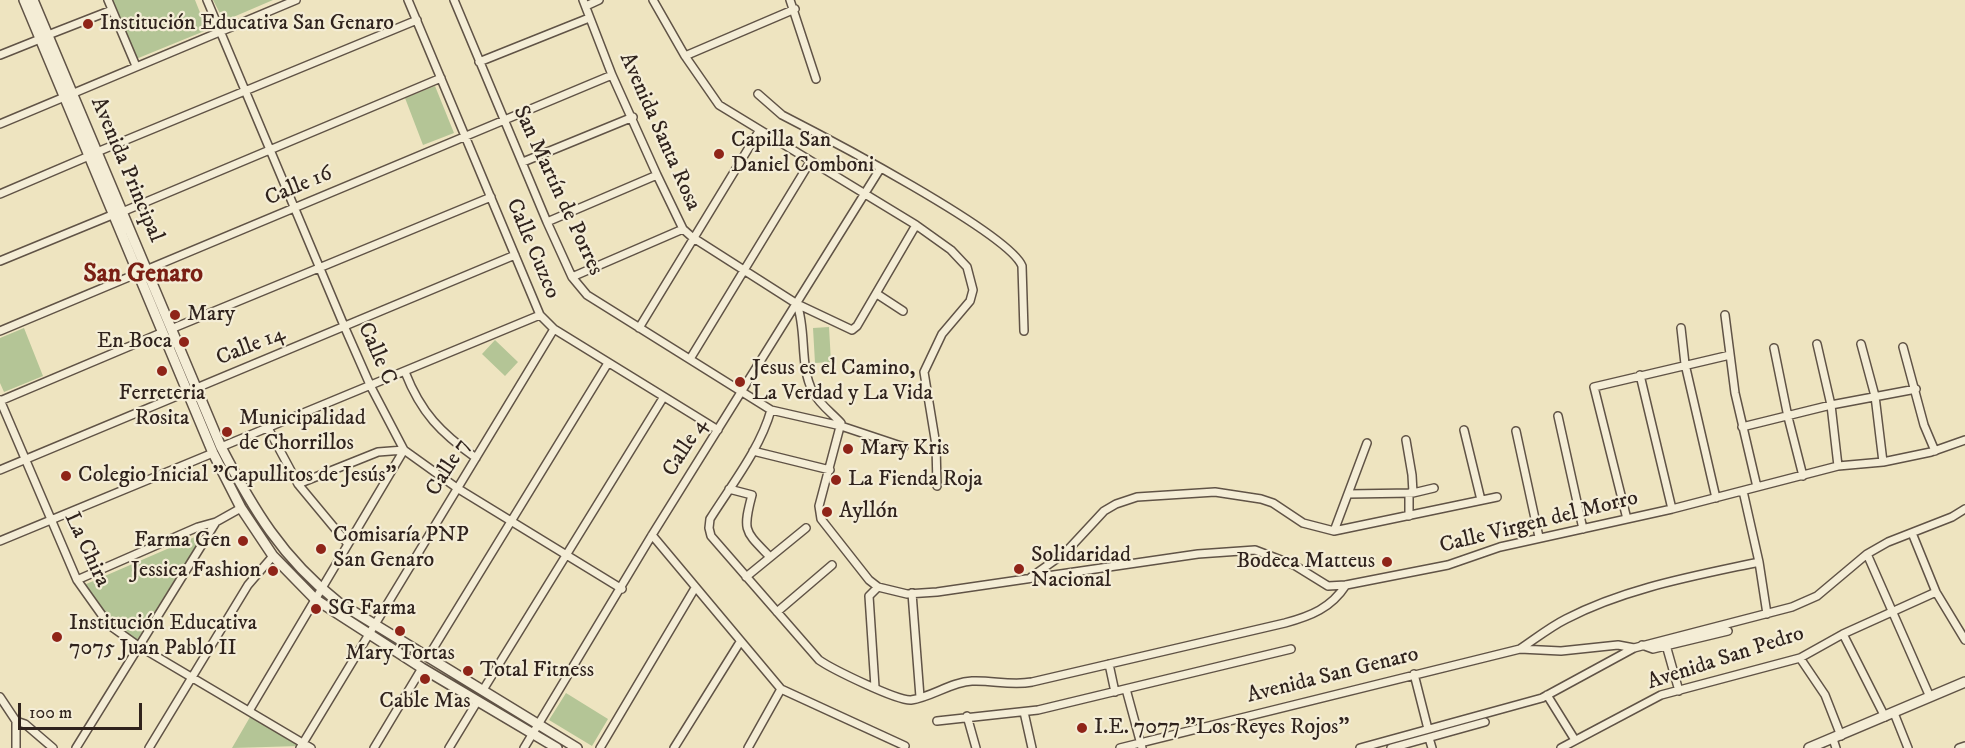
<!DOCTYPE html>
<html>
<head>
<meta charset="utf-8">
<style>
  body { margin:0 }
  #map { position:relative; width:1965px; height:748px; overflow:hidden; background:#eee4c0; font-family:"IM FELL DW Pica",serif }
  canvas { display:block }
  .scale { position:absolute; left:18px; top:703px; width:124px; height:27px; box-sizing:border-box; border:3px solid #30231d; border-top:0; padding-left:8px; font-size:18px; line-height:21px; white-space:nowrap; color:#30231d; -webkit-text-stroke:4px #f4edd6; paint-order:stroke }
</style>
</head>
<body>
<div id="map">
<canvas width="1965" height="748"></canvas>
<div class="scale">100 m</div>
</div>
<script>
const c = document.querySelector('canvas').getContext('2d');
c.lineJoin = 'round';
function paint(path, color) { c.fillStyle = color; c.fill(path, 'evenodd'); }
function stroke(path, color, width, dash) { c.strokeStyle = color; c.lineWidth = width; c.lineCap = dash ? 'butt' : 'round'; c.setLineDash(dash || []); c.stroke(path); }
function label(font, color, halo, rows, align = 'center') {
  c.font = font + ' "IM FELL DW Pica",serif'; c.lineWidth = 4.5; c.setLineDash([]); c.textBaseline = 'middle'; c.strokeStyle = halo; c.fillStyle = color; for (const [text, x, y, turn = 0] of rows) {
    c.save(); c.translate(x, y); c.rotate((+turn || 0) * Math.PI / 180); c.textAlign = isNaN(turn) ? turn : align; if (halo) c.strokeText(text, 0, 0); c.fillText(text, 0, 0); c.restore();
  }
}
paint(new Path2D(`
  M112,0H195L207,30L136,59Z
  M213,0H273L224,21Z
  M435,86L454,133L423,145L405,98Z
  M829,327L831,362L815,363L813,328Z
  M24,328L43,376L4,392L0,383V338Z
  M495,340L518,362L505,376L482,354Z
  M204,533L137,640L101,611L84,585Z
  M566,693L608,719L592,746L549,720Z
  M250,717L300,746L232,748Z`), '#b4c596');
const minor = new Path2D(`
  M108,0L136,66
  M207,0L345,328L371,387L404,450L457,488L622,589
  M408,0L540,315L554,329L718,430
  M454,0L547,222L572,277L587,295L771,410L841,426L904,447
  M583,0L612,75L657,175L683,229L692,237L797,304L852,330L857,326L916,225
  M653,0L685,56L719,105L916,225L951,250L967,267L973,290L970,301L942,334L924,372L936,445L937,486
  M790,0L816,79
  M586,6L599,0
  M48,35L112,10
  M0,55L40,39
  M685,56L795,9
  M479,62L589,18
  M758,94L782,115C823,136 1009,233 1022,266L1024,331
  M0,124L296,0
  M97,152L417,20
  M523,162L633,117
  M0,194L89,156
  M122,212L441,78
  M547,222L657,175
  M0,261L112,215
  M572,277L683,229
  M877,294L903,311
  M797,304C807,332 799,366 813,392C820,405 832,413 841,423L819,506L821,519L869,580L878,587L907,594L937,592L1198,554L1255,550L1294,565L1328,586L1346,585L1448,565L1500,547L1672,509L1838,466L1883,462L1931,452L1965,440
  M1725,315L1735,393L1757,487
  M639,328L759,131
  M1681,328L1685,364L1716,498
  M171,329L491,197
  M0,331L612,75
  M1817,344L1831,405L1838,466
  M1861,344L1875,396L1883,462
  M1903,347L1924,425L1935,451
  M1774,348L1788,417L1803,476
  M690,359L810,162
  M405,372C421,413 441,433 476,458
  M1640,375L1672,509
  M0,400L77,580L109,625L137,645L311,748
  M0,401L161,333
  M771,410C760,449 732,484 710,519L709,528L711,536L819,660C832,669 897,701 911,700C932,697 951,682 972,681C993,680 1011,686 1032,682L1285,623C1311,616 1331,608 1346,585
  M1558,416L1583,529
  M1742,427L1831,405L1916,389
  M268,428L298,484L347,543
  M1464,430L1481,500
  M1516,431L1539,537
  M1406,440L1412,475L1413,493
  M221,447L540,315
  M753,451L830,470
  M0,470L515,255
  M298,484L378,452L404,450
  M729,489L752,495C742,532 745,531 770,557
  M1743,491L1759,562L1767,614
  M1409,493V516
  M1348,494L1413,493L1434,488
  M1627,519L1594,387L1730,355
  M1334,531L1367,443
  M1912,533L1936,592L1965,640
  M652,535L781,689L905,746
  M0,541L213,453
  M1867,554L1930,697
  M746,577L806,528
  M1031,577L1065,553L1104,511L1116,504L1137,497L1215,492L1261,499L1273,503L1303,523L1334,531L1497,497
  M77,580L198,527L216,522
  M912,593L920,697
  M777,612L832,565
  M1843,634L1885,717
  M1642,645L1653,649L1728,631
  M1666,645L1679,691
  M1520,649C1535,639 1550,627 1566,619C1626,588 1694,576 1759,562
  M428,657L608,363
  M1800,658L1825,695L1841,736
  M1109,664L1115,692
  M1414,674L1428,729
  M875,687L869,596L878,587
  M1126,689L1142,748
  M483,690L663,398
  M1547,695L1575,740
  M0,697L16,721L25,724L53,748
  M249,711L404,450
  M1024,712L1032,748
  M1894,713L1908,748
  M967,716L976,748
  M937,721L1038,710L1291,649
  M1429,738L1432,748
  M1833,739L1836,748
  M16,748V721
  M76,748L216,522L241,508
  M149,748L248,585L273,556
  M300,748L554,329
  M374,748L422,668
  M449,748L477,702
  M524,748L652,535L880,169
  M600,748L695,588
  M674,748L740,642
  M748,748L781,689
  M1120,748L1520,649L1561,651L1618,645L1634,648
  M1360,748L1542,698L1634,648L1792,607L1817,596L1867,554L1888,542L1952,517L1965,509
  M1391,748L1485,722
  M1561,748L1661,695L1800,658L1843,634L1936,592
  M1959,748L1965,746`);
const tertiary = new Path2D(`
  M24,0L213,453L241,508L273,556L315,599L422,668L557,748
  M33,0L221,447C253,509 282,558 338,602L577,748
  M1809,748L1965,682`);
stroke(minor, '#605346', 10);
stroke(tertiary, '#605346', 12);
stroke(minor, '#f4edd6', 7);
stroke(tertiary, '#f4edd6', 9);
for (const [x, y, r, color] of [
  [88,24,6,"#8f2418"],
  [719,154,6,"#8f2418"],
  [175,315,6,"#8f2418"],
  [184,342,6,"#8f2418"],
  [162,371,6,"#8f2418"],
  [740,382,6,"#8f2418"],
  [227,432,6,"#8f2418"],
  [848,449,6,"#8f2418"],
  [66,476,6,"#8f2418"],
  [836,480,6,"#8f2418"],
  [827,512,6,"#8f2418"],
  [243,541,6,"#8f2418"],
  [321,549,6,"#8f2418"],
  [1387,562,6,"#8f2418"],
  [1019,569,6,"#8f2418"],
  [273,571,6,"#8f2418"],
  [316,609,6,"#8f2418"],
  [400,631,6,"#8f2418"],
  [57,637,6,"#8f2418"],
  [468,671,6,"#8f2418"],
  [425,679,6,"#8f2418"],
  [1082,728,6,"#8f2418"]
]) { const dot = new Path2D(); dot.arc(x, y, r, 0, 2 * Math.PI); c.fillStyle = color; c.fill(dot); stroke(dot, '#f4edd6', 2); }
label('22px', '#30231d', '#f4edd6', [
  ["Institución Educativa San Genaro",100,24],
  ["Capilla San",731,141],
  ["Daniel Comboni",731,166],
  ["Mary",187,315],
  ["En Boca",172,342,"right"],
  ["Jesus es el Camino,",752,369],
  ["La Verdad y La Vida",752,394],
  ["Ferreteria",162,394,"center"],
  ["Rosita",162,419,"center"],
  ["Municipalidad",239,419],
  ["de Chorrillos",239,444],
  ["Mary Kris",860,449],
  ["Colegio Inicial \"Capullitos de Jesús\"",78,476],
  ["La Fienda Roja",848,480],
  ["Ayllón",839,512],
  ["Comisaría PNP",333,536],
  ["San Genaro",333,561],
  ["Farma Gen",231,541,"right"],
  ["Solidaridad",1031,556],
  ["Nacional",1031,581],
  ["Bodeca Matteus",1375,562,"right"],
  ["Jessica Fashion",261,571,"right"],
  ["SG Farma",328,609],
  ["Institución Educativa",69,624],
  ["7075 Juan Pablo II",69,649],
  ["Mary Tortas",400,654,"center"],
  ["Total Fitness",480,671],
  ["Cable Mas",425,702,"center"],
  ["I.E. 7077 \"Los Reyes Rojos\"",1094,728]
], 'left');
label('22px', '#30231d', '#f4edd6', [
  ["Avenida Santa Rosa",659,132,66],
  ["Avenida Principal",126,170,67],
  ["Calle 16",299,187,-23],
  ["San Martín de Porres",557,191,65],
  ["Calle Cuzco",532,249,67],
  ["Calle 14",251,347,-22],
  ["Calle C",376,354,66],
  ["Calle 4",686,448,-58],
  ["Calle 7",449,468,-58],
  ["Calle Virgen del Morro",1539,523,-14],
  ["La Chira",86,550,65],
  ["Avenida San Pedro",1726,659,-18],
  ["Avenida San Genaro",1333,676,-14]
]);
label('bold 26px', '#7a1f14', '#f4edd6', [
  ["San Genaro",143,276]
]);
</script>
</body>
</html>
